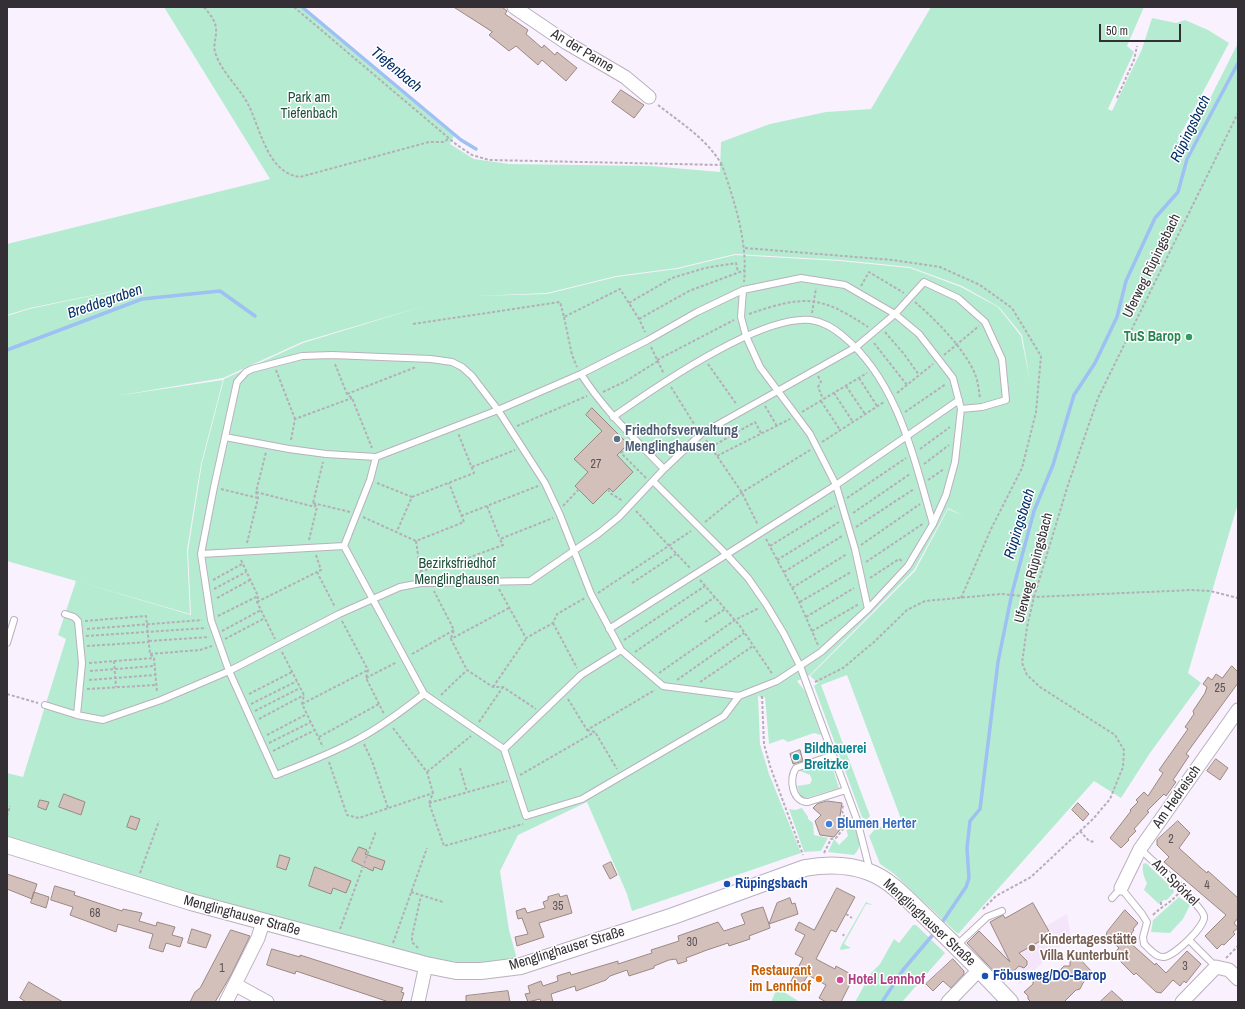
<!DOCTYPE html>
<html>
<head>
<meta charset="utf-8">
<style>
  body { margin:0 }
  #map { position:relative; width:1245px; height:1009px; overflow:hidden; background:#faf1fe; font-family:"Archivo Narrow",sans-serif }
  canvas { display:block }
  .frame { position:absolute; inset:0; border:8px solid #332f35; pointer-events:none }
  .scale { position:absolute; left:1099px; top:24px; width:82px; height:18px; box-sizing:border-box; border:2px solid #332f35; border-top:0; padding-left:5px; font-size:12px; line-height:14px; white-space:nowrap; color:#332f35; -webkit-text-stroke:3px #fff; paint-order:stroke }
</style>
</head>
<body>
<div id="map">
<canvas width="1245" height="1009"></canvas>
<div class="frame"></div>
<div class="scale">50 m</div>
</div>
<script>
const c = document.querySelector('canvas').getContext('2d');
c.lineJoin = 'round';
function paint(path, color) { c.fillStyle = color; c.fill(path, 'evenodd'); }
function stroke(path, color, width, dash) { c.strokeStyle = color; c.lineWidth = width; c.lineCap = dash ? 'butt' : 'round'; c.setLineDash(dash || []); c.stroke(path); }
function label(font, color, halo, rows, align = 'center') {
  c.font = font + ' "Archivo Narrow",sans-serif'; c.lineWidth = 3; c.setLineDash([]); c.textBaseline = 'middle'; c.strokeStyle = halo; c.fillStyle = color; for (const [text, x, y, turn = 0] of rows) {
    c.save(); c.translate(x, y); c.rotate((+turn || 0) * Math.PI / 180); c.textAlign = isNaN(turn) ? turn : align; if (halo) c.strokeText(text, 0, 0); c.fillText(text, 0, 0); c.restore();
  }
}
paint(new Path2D(`
  M1067,914L1071,936L1020,984L989,957Z`), '#f5e5fb');
paint(new Path2D(`
  M164,7H301L454,136L450,144L474,159L509,164L651,166L720,172L721,142L770,124L826,112L871,109L931,7H1144L1127,46L1134,52L1108,109L1112,111L1142,49L1152,18L1176,23L1185,20L1208,30L1229,43L1177,141L1186,146L1238,43V503L1188,673L1201,683L1150,753L1121,798L1094,781L958,934L893,873L880,864L869,836L875,829L901,819L847,675L821,685L870,816L867,820L862,817L814,686L818,683L810,676L915,571L948,509L964,516L991,479L964,516L948,508L914,570L810,675L797,681L805,691L821,735L814,733L788,742L783,739L769,744L765,697L761,698L758,695L760,744L769,774L801,853L632,911L627,894L587,802L518,835L500,871L509,930L517,959C454,973 389,948 328,932C220,904 114,870 7,836V773L23,777L66,639L58,635L76,581L191,615L188,551L202,463L224,379L303,343L427,305L477,296L547,294L616,277L677,269L735,255L840,261L910,268L961,287L998,307L1021,336L1030,381L1022,335L999,307L962,286L910,267L841,260L735,254L677,268L616,276L547,293L477,296L427,305L302,342L223,378L116,396L223,380L201,464L187,550L190,614L7,561V316L29,309L157,282L30,308L7,315V244L270,179Z
  M825,760L831,763L839,788L806,798L801,797L797,786L810,784L812,780L810,775L798,770Z
  M802,808L808,817V819L813,823L814,835L828,838L821,851L804,852L789,809L795,810Z
  M854,826C858,836 864,846 854,855L828,852L834,839L839,845L848,836L846,828Z
  M1146,863L1173,889L1174,892L1167,900H1164L1159,904L1144,890L1147,883C1144,877 1142,872 1143,864Z
  M1179,897L1190,905L1183,919L1170,933L1151,932L1153,920Z
  M866,902L873,905L866,904L844,944L851,948L841,950L840,949L841,946Z
  M913,925H916L945,953L902,1002H855L871,973L880,964L894,939L899,943Z
  M777,988L797,1000L796,1002H771Z`), '#b5ecd1');
stroke(new Path2D(`
  M302,7L461,140L476,149
  M7,350L142,299L220,291L255,316
  M941,924L966,887L969,878L967,848L970,821L980,809L998,662L1012,593L1034,511L1053,465L1074,395L1095,363L1117,317L1126,281L1155,218L1178,192L1187,159L1238,63
  M882,1002L903,970L936,931`), '#9ec0f2', 3.5);
const building = new Path2D(`
  M454,7H502L507,11L505,14L528,30L526,34L542,48L544,45L555,55L557,52L577,68L566,81L542,60L538,65L516,46L509,51L489,35L492,32Z
  M621,90L644,105L634,118L612,102Z
  M592,408L628,444L617,455L633,472L613,492L609,488L593,504L575,486L588,472L574,459L602,431L586,415Z
  M1232,666L1238,672V683L1186,754L1189,756L1173,780L1176,782L1166,796L1164,794L1147,811L1149,812L1134,829L1136,831L1128,839L1129,840L1121,848L1110,838L1131,811L1130,810L1138,802L1136,800L1144,792L1148,796L1163,773L1159,770L1188,729L1185,727L1194,714L1193,711L1205,693L1207,687L1203,684L1208,677L1212,680L1216,674L1222,678Z
  M800,750L803,761L793,764L790,754Z
  M1216,759L1228,768L1220,780L1207,771Z
  M64,794L85,802L81,815L59,807Z
  M40,800L49,802L46,810L38,807Z
  M827,801L842,803L840,816L843,826L834,837L820,835L815,821L821,815L813,808L817,804Z
  M1078,803L1089,814L1083,821L1072,810Z
  M131,816L140,819L136,830L127,827Z
  M1178,821L1190,833L1179,848L1201,868L1207,873L1208,871L1238,898V918L1234,923L1238,928L1233,932L1235,934L1224,945L1222,944L1217,949L1205,936L1226,915L1164,862L1169,857L1157,845V840Z
  M359,847L367,850L365,854L385,861L382,870L374,867L373,871L352,861Z
  M280,855L290,858L286,870L277,867Z
  M611,862L617,875L610,879L603,866Z
  M315,867L351,881L346,893L333,888L331,894L309,886Z
  M7,874L37,884L32,899L7,889Z
  M55,886L75,892L74,895L122,911L123,909L142,913L139,921L156,926L157,922L175,927L172,935L183,938L180,947L166,943L163,952L149,948L153,934L118,924L116,932L70,915L73,907L51,900Z
  M837,888L855,897L836,932L831,930L816,959L835,969L836,966L854,976L841,1002H826L819,998L826,985L808,975L800,988L790,983L803,958L795,954L805,935L795,930L799,922L814,930Z
  M34,892L49,897L46,908L31,903Z
  M559,894L560,897L567,895L572,913L539,923L544,937L517,946L515,937L528,934L522,918L518,919L516,911L525,908L527,913L545,908L543,902L548,900V897Z
  M790,898L792,904L795,903L798,914L769,924L770,928L749,936L750,939L729,946L728,943L707,950L686,958L687,961L678,964L676,959L669,960L654,966V968L629,976L627,970L610,976L606,980L576,991L575,986L551,994L553,1002H541L540,999L528,1002L525,994L530,993L528,986L541,981L543,986L558,981L557,976L570,972L571,975L618,961V964L652,953L651,950L679,941L678,936L718,922L724,931L745,924L741,914L752,910L763,907L769,924L777,903Z
  M1033,903L1051,935L1019,953L1027,961V965L1024,968L1019,966L1003,981L967,943L979,931L1010,962L990,922L1003,915L1005,918Z
  M1125,910L1138,923L1133,929L1134,930L1131,934L1132,935L1127,940L1155,965L1156,963L1166,973L1187,951L1201,964L1186,983L1184,981L1180,986L1173,980L1161,993L1156,992L1136,973L1134,975L1113,954L1119,948L1106,936L1107,932Z
  M192,929L211,935L206,948L188,943Z
  M231,930L250,936L231,975L215,1002H190L195,992L200,988Z
  M272,949L300,957V955L403,988L401,992L404,993L401,1002H389L296,971L295,974L267,965Z
  M1078,957L1093,973L1083,983L1080,989L1076,990L1064,1002H1031L1028,999V996L1024,992L1033,984V978H1038L1041,976L1048,982L1055,975L1062,976L1061,969L1064,966H1070V960L1072,958Z
  M953,959L964,971V974L951,988L943,981L933,991L926,984Z
  M29,982L44,991L63,1002H26L20,998Z
  M508,991L510,1002H466V996Z
  M1112,991L1124,1002H1100Z`);
paint(building, '#d4c0ba');
stroke(building, '#9b8883', 1);
const service = new Path2D(`
  M743,290L741,317L746,336L760,367L810,434L836,485L855,549L868,609
  M581,374C604,410 634,438 664,469
  M613,417C654,388 761,314 811,320C824,322 833,328 843,336C898,381 914,459 933,524
  M225,437L289,449L326,454L376,457L498,410L581,374L648,340L697,312L743,290L801,278L845,285L895,314L919,334L953,378L961,409L955,462L946,495L933,524L908,566L868,609L821,652L777,681L739,696L663,686L621,650L591,594L560,515L545,483L498,410L472,376L462,367L452,362L431,359L332,355L302,356L252,369L246,372L237,382L225,437L214,487L201,554L211,620L229,671L276,775C304,764 333,753 360,738C383,726 403,710 424,694
  M376,457L370,480L344,546L424,694L504,749L526,816L582,799L724,716L739,696
  M653,481L727,555L748,578L766,604L784,634L800,666L857,820L870,871
  M201,554L344,546
  M65,614L74,617L78,621L82,663L77,715
  M609,629L836,485L959,400
  M7,643L14,620
  M45,705L77,715L103,720L161,700L229,671L339,614L400,587L421,583L530,581L598,534L619,517L664,469L701,434L856,347L895,314L924,282L958,298L985,322L1002,359L1006,400L982,407L961,409
  M504,749L581,675L621,650
  M833,755L796,768C788,779 793,803 808,802L846,790
  M1112,898L1121,888L1142,914L1147,922L1143,937L1144,944C1150,949 1156,958 1164,957C1174,956 1206,926 1204,916C1202,908 1188,898 1183,889L1140,849
  M1189,940L1216,967
  M956,946L987,917L1002,911`);
const minor = new Path2D(`
  M514,7L567,43L625,77L649,97
  M1121,888L1140,849L1238,710
  M236,985L267,1002
  M226,1002L258,938L263,922
  M418,1002L426,965
  M948,1002L979,970
  M1182,1002L1216,967L1229,970L1238,979`);
const tertiary = new Path2D(`
  M7,845L191,902L426,965L456,971H481L521,966L673,916L805,868C827,864 848,864 869,872C891,880 909,901 926,917C955,945 983,973 1010,1002`);
stroke(service, '#bab0be', 8);
stroke(minor, '#bab0be', 15);
stroke(tertiary, '#bab0be', 18);
stroke(new Path2D(`
  M204,7C209,13 215,20 216,28C217,37 212,46 216,55C223,74 240,88 249,106C261,131 268,173 300,177L429,142H444L449,138
  M294,7L457,145L472,155L489,160L722,165C735,203 748,242 744,282
  M1117,98L1134,60L1137,46
  M658,105C681,123 707,139 722,165
  M745,248L893,260L940,267L980,285L1012,308L1041,356L1036,412L1022,468L991,529L961,598
  M861,286L869,272L904,293
  M915,302C936,320 964,348 975,374C978,381 979,391 980,399
  M629,303L672,278L705,268L736,263L738,272
  M812,313L816,288
  M749,314C804,295 820,295 868,327
  M564,317L572,355L577,367
  M639,319L689,291L745,270
  M413,324L560,302L564,317L620,289L639,319L645,332
  M885,332L904,354L919,375
  M874,343L907,385
  M651,347L664,374
  M944,355L979,326
  M657,360L734,320
  M335,364L347,394L352,398L372,448
  M708,364L737,405
  M276,370L295,419
  M818,376L821,382L818,387L823,399
  M859,378L877,406
  M846,386L865,414
  M671,387L696,427
  M603,392L626,381L658,361
  M834,393L853,422
  M897,393L933,364
  M347,394L416,367
  M821,401L840,430
  M765,406L777,426
  M802,412L867,373
  M905,412L946,384
  M517,426L587,396
  M291,440L295,419L352,398
  M706,440L741,491L758,525
  M822,442L884,402
  M630,444L621,453L646,478
  M711,447L755,422L761,433
  M920,449L950,427
  M717,456L790,419
  M924,464L949,445
  M472,467L515,450
  M928,480L944,469
  M377,483L412,497L397,531
  M221,489L258,498
  M608,489L610,493L623,501
  M256,492L315,507
  M412,497L474,473L458,433
  M847,498L906,458
  M313,503L350,512
  M487,506L500,539
  M563,506L579,489
  M636,511L691,569
  M853,513L910,474
  M461,516L538,486
  M363,517L416,541L464,522L449,483
  M705,522L741,493L810,450
  M856,527L914,489
  M766,539L797,597L818,645
  M309,540L317,507L313,503L323,462
  M416,541L421,576
  M247,543L258,498L256,492L266,452
  M861,545L920,504
  M770,546L835,506
  M316,555L321,570L317,572L335,607
  M241,560L258,596L257,602L275,639
  M777,560L839,522
  M866,562L924,523
  M420,571L446,566L503,545L500,539L553,518
  M784,572L842,536
  M870,578L899,559L902,561
  M213,580L242,564
  M700,580L740,626L773,675
  M632,583L676,554
  M792,588L847,554
  M214,589L246,572
  M499,589L526,638L553,623L557,614L585,598
  M598,593L691,531
  M217,598L250,580
  M257,602L317,572
  M800,602L851,572
  M509,608L451,639L467,670L493,687H503L536,709
  M218,616L258,596
  M806,617L854,588
  M85,621L146,616L150,654L154,658L157,692
  M342,621L368,670L366,678L384,714
  M705,622L725,609
  M553,623L577,668
  M87,629L202,620
  M222,631L261,610
  M812,631L859,604
  M86,636L206,628
  M451,638L454,630
  M225,639L265,618
  M624,640L705,586
  M149,641L209,637
  M87,646L149,642
  M282,652L304,695L302,704L323,747
  M635,652L715,597
  M150,654L200,650L212,646
  M412,654L454,630L434,591
  M114,661L116,687
  M89,663L154,658
  M90,671L154,666
  M659,673L735,620L759,608
  M366,678L397,662
  M89,680L155,675
  M677,680L744,633
  M700,682L753,646
  M815,682L843,668L874,642L907,610L925,601L1001,594L1034,597L1192,590L1210,591L1238,598
  M493,687L526,639
  M87,689L156,685
  M7,694L38,703
  M249,694L292,672
  M441,695L467,670
  M762,696L764,744L770,766L803,855
  M568,699L587,730L655,690
  M251,704L297,681
  M302,704L368,670
  M255,711L300,688
  M259,719L304,695
  M479,722L503,687
  M393,728L427,772L433,793L429,803L444,846L523,824
  M587,730L595,732L617,769
  M267,735L307,714
  M319,737L379,704
  M269,743L311,722
  M364,744L372,761L388,808
  M273,751L315,730
  M329,762L347,815L359,818L433,793
  M460,768L467,792
  M427,772L471,736
  M520,775L595,732
  M429,803L507,781
  M7,816L10,806
  M1080,831L1089,841L1095,842
  M824,853L831,839L836,838L847,824L842,811L843,805
  M140,873L159,821
  M411,892L443,902
  M1161,902V907
  M983,909L996,896L1031,877L1093,819L1110,799L1123,767L1124,750L1115,735L1040,687L1027,675L1022,663L1027,627L1034,597L1067,488L1098,398L1238,113
  M846,914L852,918
  M1153,915C1162,906 1169,904 1178,894
  M340,929L376,831
  M843,936L844,934
  M393,943L427,848
  M418,948L412,942V936L421,896
  M1226,958L1238,946`), '#b5aeb8', 2, [3, 2]);
stroke(service, '#fff', 6);
stroke(minor, '#fff', 13);
stroke(tertiary, '#fff', 16);
for (const [x, y, r, color] of [
  [1189,337,4,"#2e9e5b"],
  [617,439,4,"#5c6f8a"],
  [796,757,4,"#0f9aa8"],
  [829,824,4,"#3f7fe0"],
  [727,884,4,"#1a4fb4"],
  [1032,948,4,"#8d6e63"],
  [985,976,4,"#1a4fb4"],
  [819,979,4,"#e8710a"],
  [840,980,4,"#d1479c"]
]) { const dot = new Path2D(); dot.arc(x, y, r, 0, 2 * Math.PI); c.fillStyle = color; c.fill(dot); stroke(dot, '#fff', 1.5); }
label('12px', '#5b5356', null, [
  ["27",596,465],
  ["25",1220,689],
  ["2",1171,840],
  ["4",1207,886],
  ["35",558,907],
  ["68",95,914],
  ["30",692,943],
  ["3",1185,967],
  ["1",222,969]
]);
label('14px', '#332f35', '#fff', [
  ["An der Panne",582,51,31],
  ["Uferweg Rüpingsbach",1152,266,-64],
  ["Uferweg Rüpingsbach",1034,568,-75],
  ["Am Hedreisch",1177,797,-55],
  ["Am Spörkel",1175,883,45],
  ["Menglinghauser Straße",242,916,15],
  ["Menglinghauser Straße",929,923,43],
  ["Menglinghauser Straße",567,949,-17]
]);
label('14px', '#1d513c', '#fff', [
  ["Park am",309,98],
  ["Tiefenbach",309,114],
  ["Bezirksfriedhof",457,564],
  ["Menglinghausen",457,580]
]);
label('bold 14px', '#27864d', '#fff', [
  ["TuS Barop",1181,337]
], 'right');
label('bold 14px', '#4e5e75', '#fff', [
  ["Friedhofsverwaltung",625,431],
  ["Menglinghausen",625,447]
], 'left');
label('bold 14px', '#0d838f', '#fff', [
  ["Bildhauerei",804,749],
  ["Breitzke",804,765]
], 'left');
label('bold 14px', '#366cbe', '#fff', [
  ["Blumen Herter",837,824]
], 'left');
label('bold 14px', '#164399', '#fff', [
  ["Rüpingsbach",735,884],
  ["Föbusweg/DO-Barop",993,976]
], 'left');
label('bold 14px', '#785e54', '#fff', [
  ["Kindertagesstätte",1040,940],
  ["Villa Kunterbunt",1040,956]
], 'left');
label('bold 14px', '#c56008', '#fff', [
  ["Restaurant",811,971],
  ["im Lennhof",811,987]
], 'right');
label('bold 14px', '#b23c85', '#fff', [
  ["Hotel Lennhof",848,980]
], 'left');
label('italic 15px', '#022e67', '#fff', [
  ["Tiefenbach",396,70,40],
  ["Rüpingsbach",1191,129,-64],
  ["Breddegraben",105,302,-19],
  ["Rüpingsbach",1020,524,-73]
]);
</script>
</body>
</html>
